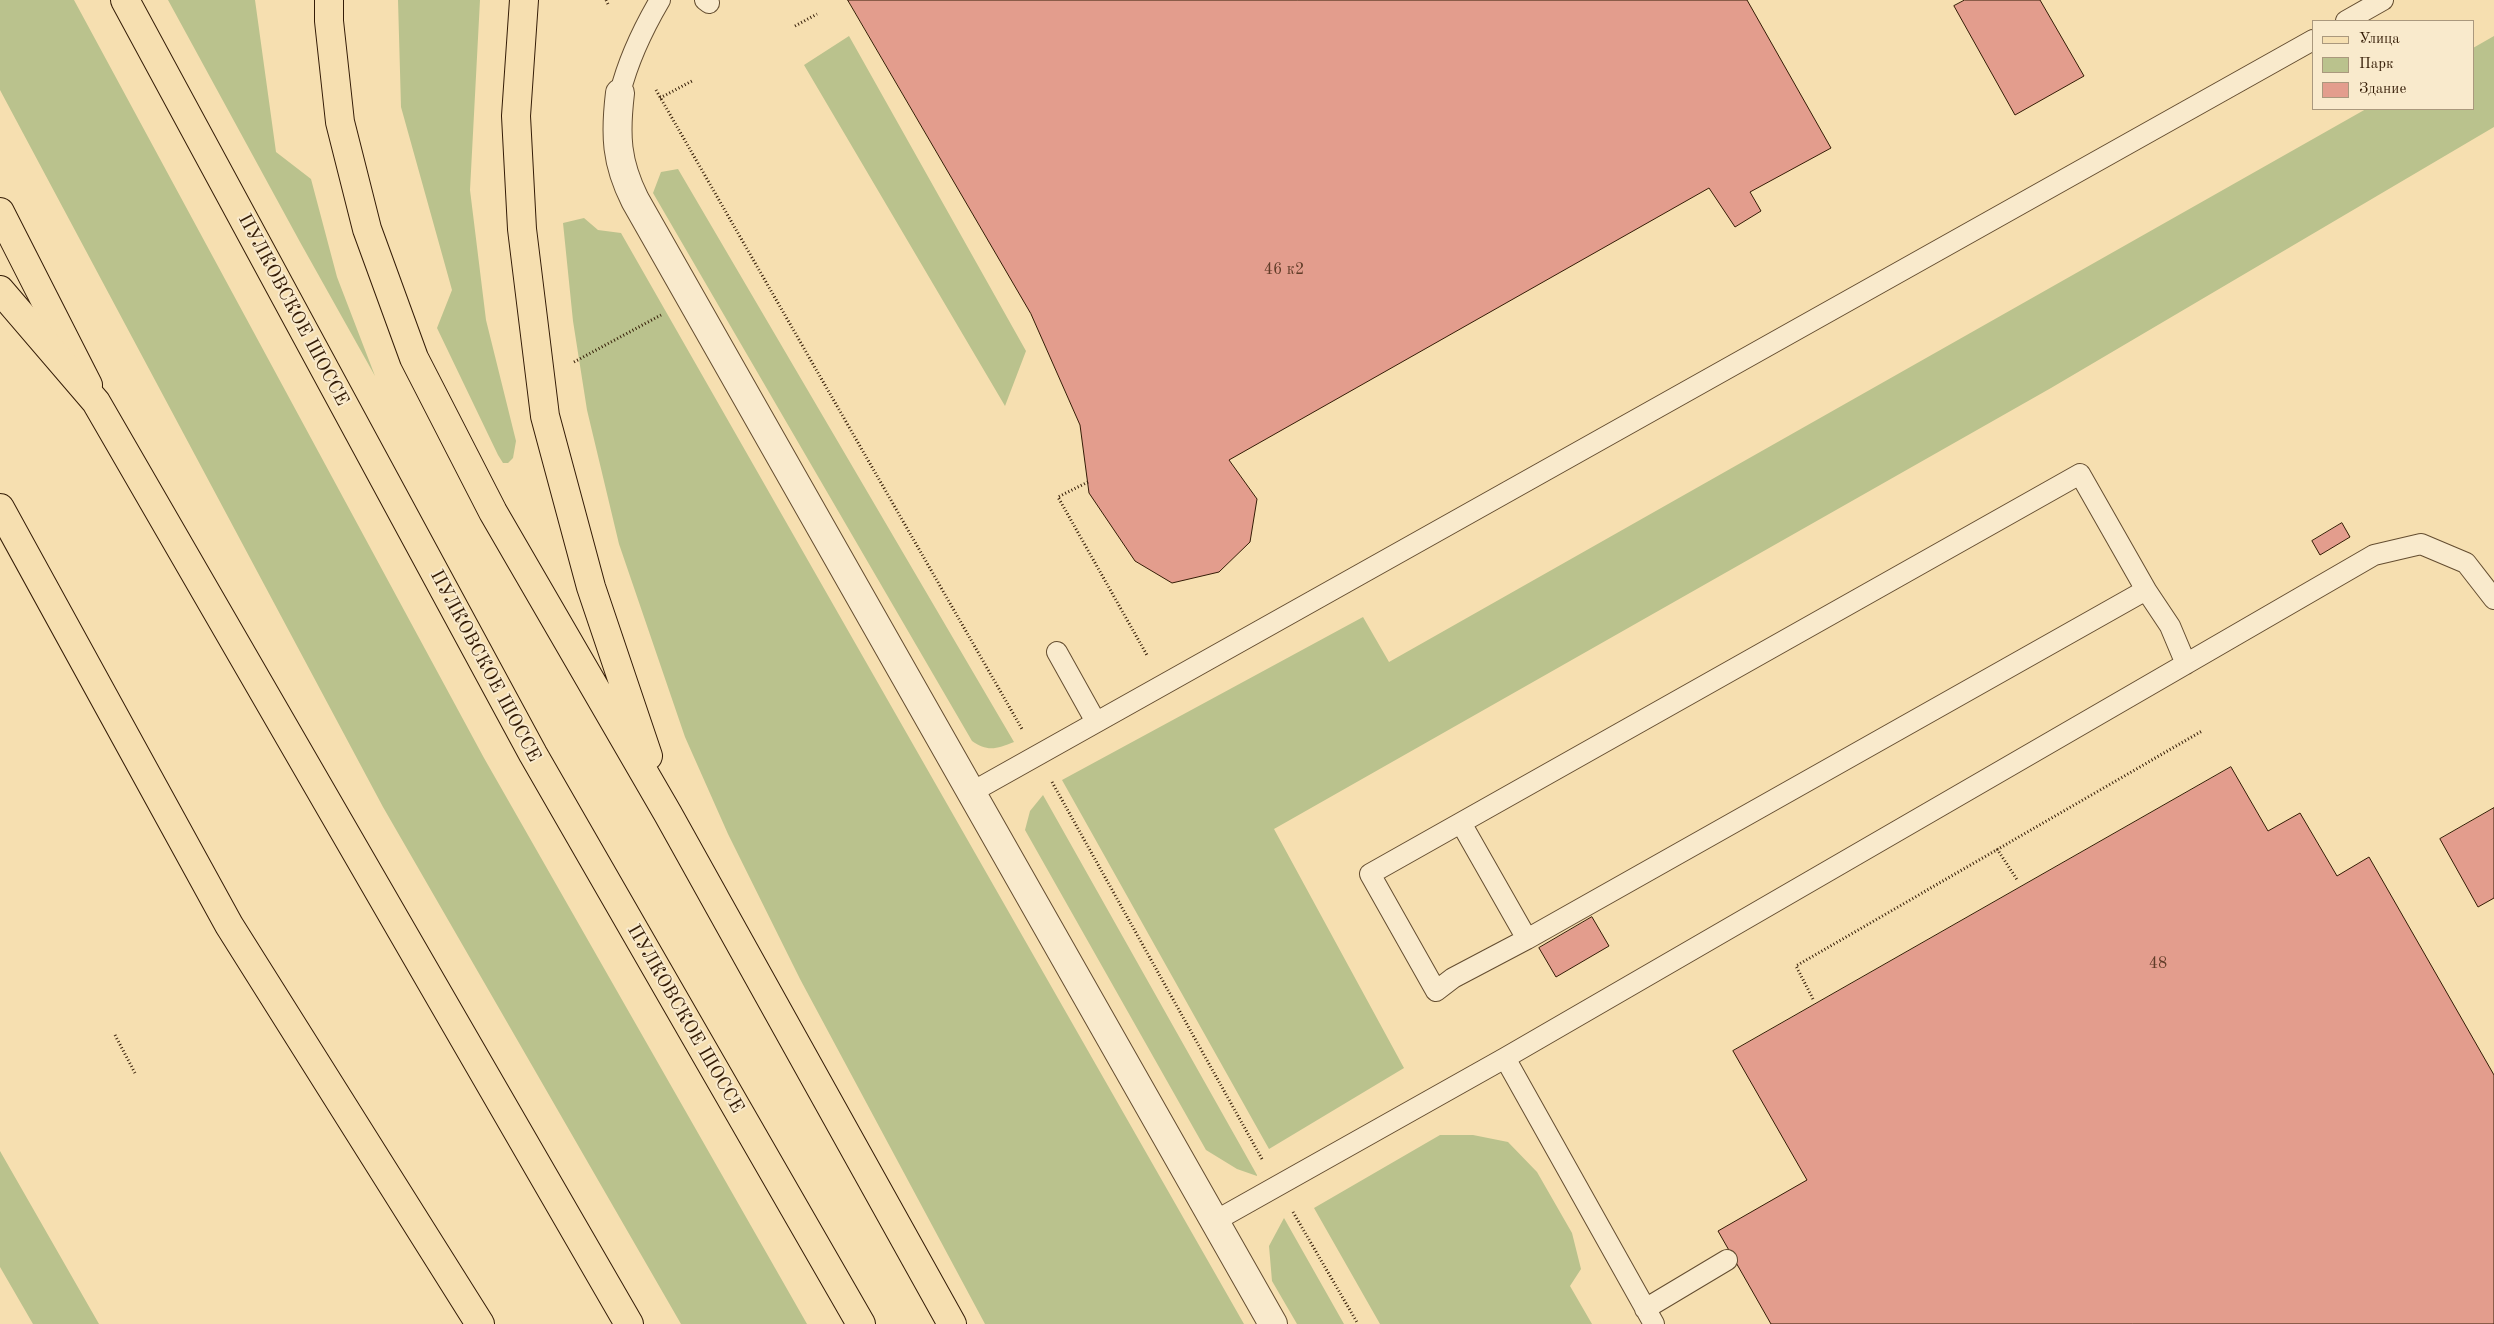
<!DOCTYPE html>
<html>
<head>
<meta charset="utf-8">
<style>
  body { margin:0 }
  #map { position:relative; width:2494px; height:1324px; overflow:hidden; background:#f6dfb0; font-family:"Old Standard TT",serif }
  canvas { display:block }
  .legend { position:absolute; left:2312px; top:20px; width:162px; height:90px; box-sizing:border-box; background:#f9eacc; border:1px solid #aa987d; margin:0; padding:6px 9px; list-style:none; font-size:15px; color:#341c06 }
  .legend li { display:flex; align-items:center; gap:10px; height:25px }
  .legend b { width:25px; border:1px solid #aa987d }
</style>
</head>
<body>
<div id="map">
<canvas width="2494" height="1324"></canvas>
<ul class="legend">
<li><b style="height:6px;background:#f6dfb0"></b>Улица</li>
<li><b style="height:14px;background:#bac28d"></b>Парк</li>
<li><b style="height:14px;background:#e39d8d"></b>Здание</li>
</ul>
</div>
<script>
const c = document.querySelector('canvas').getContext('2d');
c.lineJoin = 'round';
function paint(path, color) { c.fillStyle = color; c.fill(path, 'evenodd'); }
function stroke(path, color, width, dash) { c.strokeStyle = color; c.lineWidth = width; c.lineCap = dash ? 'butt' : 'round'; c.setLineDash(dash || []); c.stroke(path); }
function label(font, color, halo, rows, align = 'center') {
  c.font = font + ' "Old Standard TT",serif'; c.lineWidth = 4; c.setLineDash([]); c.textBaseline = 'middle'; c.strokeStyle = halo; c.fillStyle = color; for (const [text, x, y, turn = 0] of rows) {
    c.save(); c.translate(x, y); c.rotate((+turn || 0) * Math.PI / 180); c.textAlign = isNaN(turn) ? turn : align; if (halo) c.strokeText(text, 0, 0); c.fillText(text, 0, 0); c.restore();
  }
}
paint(new Path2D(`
  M0,0H74L484,758L807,1324H681L383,807L0,90Z
  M168,0H255L276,152L311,179L337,277L375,376L300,242Z
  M398,0H480L470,190L486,320L516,441L513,458L508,463H503L498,455L437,328L452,290L401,107Z
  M849,36L1026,351L1005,406L804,65Z
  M2494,36V127L2051,388L1274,829L1404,1068L1269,1149L1062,780L1363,617L1389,662L2366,109H2473V48Z
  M678,169L1014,742C997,749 987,752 972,741L653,193L661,172Z
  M584,218L598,230L621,233L1244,1324H985L800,979L728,834L685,737L619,544L587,410L573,321L563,223Z
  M1043,795L1257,1175V1176L1237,1169L1206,1150L1025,830L1030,811Z
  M1440,1135H1473L1508,1142L1537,1172L1572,1233L1581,1269L1570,1286L1592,1324H1380L1314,1208Z
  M0,1151L99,1324H33L0,1267Z
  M1284,1218L1344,1324H1297L1272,1281L1269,1246Z`), '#bac28d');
const building = new Path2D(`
  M848,0H1747L1831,148L1750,192L1761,211L1735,227L1709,188L1229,460L1257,499L1250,542L1219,572L1172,583L1135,561L1089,493L1080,425L1031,314Z
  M1965,0H2040L2084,76L2015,115L1954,6Z
  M2342,523L2350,537L2320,555L2312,541Z
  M2231,767L2268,831L2300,813L2337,876L2369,857L2494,1075V1324H1771L1718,1231L1807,1180L1733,1051Z
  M2494,808V898L2478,907L2440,839Z
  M1592,917L1609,946L1556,977L1539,948Z`);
paint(building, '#e39d8d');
stroke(building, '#341c06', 1);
const service = new Path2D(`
  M705,0L709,3
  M2346,21L2383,0
  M620,93C628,61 643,29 660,0
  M2146,590L1527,939L1453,978L1436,991L1370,874L2080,474L2146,590L2170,626L2186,664
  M1057,652L1096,722
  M972,792L2313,40
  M1461,823L1527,939
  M1505,1058L1654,1324
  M1215,1221L1505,1058L2374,555L2421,544L2466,563L2494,599
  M1645,1309L1727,1260`);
const minor = new Path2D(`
  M620,93C615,135 616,162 635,200L1273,1324`);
const primary = new Path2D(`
  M125,0L533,754L861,1324
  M0,212L88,385`);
const trunk = new Path2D(`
  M329,0V21L340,122L367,229L414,358L493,512L668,814L952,1324
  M524,0L516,116L522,229L545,416L591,587L648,756
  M0,290L96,402L629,1324
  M0,508L229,925L480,1324`);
stroke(service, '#644d30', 22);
stroke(minor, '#644d30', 30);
stroke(primary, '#341c06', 30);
stroke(trunk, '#341c06', 30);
stroke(new Path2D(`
  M606,0L608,4
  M795,26L817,14
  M656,90L1022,729
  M660,98L692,81
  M574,362L661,315
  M1088,482L1058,497L1148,657
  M1052,782L1262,1159
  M1997,849L2018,881
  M1813,999L1796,966L2202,731
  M115,1035L136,1075
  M1293,1212L1358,1324`), '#341c06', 3, [1, 2.5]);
stroke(service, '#f9eacc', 20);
stroke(minor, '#f9eacc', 28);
stroke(primary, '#f6dfb0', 28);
stroke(trunk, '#f6dfb0', 28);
label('16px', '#603c28', null, [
  ["46 к2",1284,270],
  ["48",2158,964]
]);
label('19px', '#341c06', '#f9eacc', [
  ["ПУЛКОВСКОЕ ШОССЕ",293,310,62],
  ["ПУЛКОВСКОЕ ШОССЕ",485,666,62],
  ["ПУЛКОВСКОЕ ШОССЕ",685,1019,60]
]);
</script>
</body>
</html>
